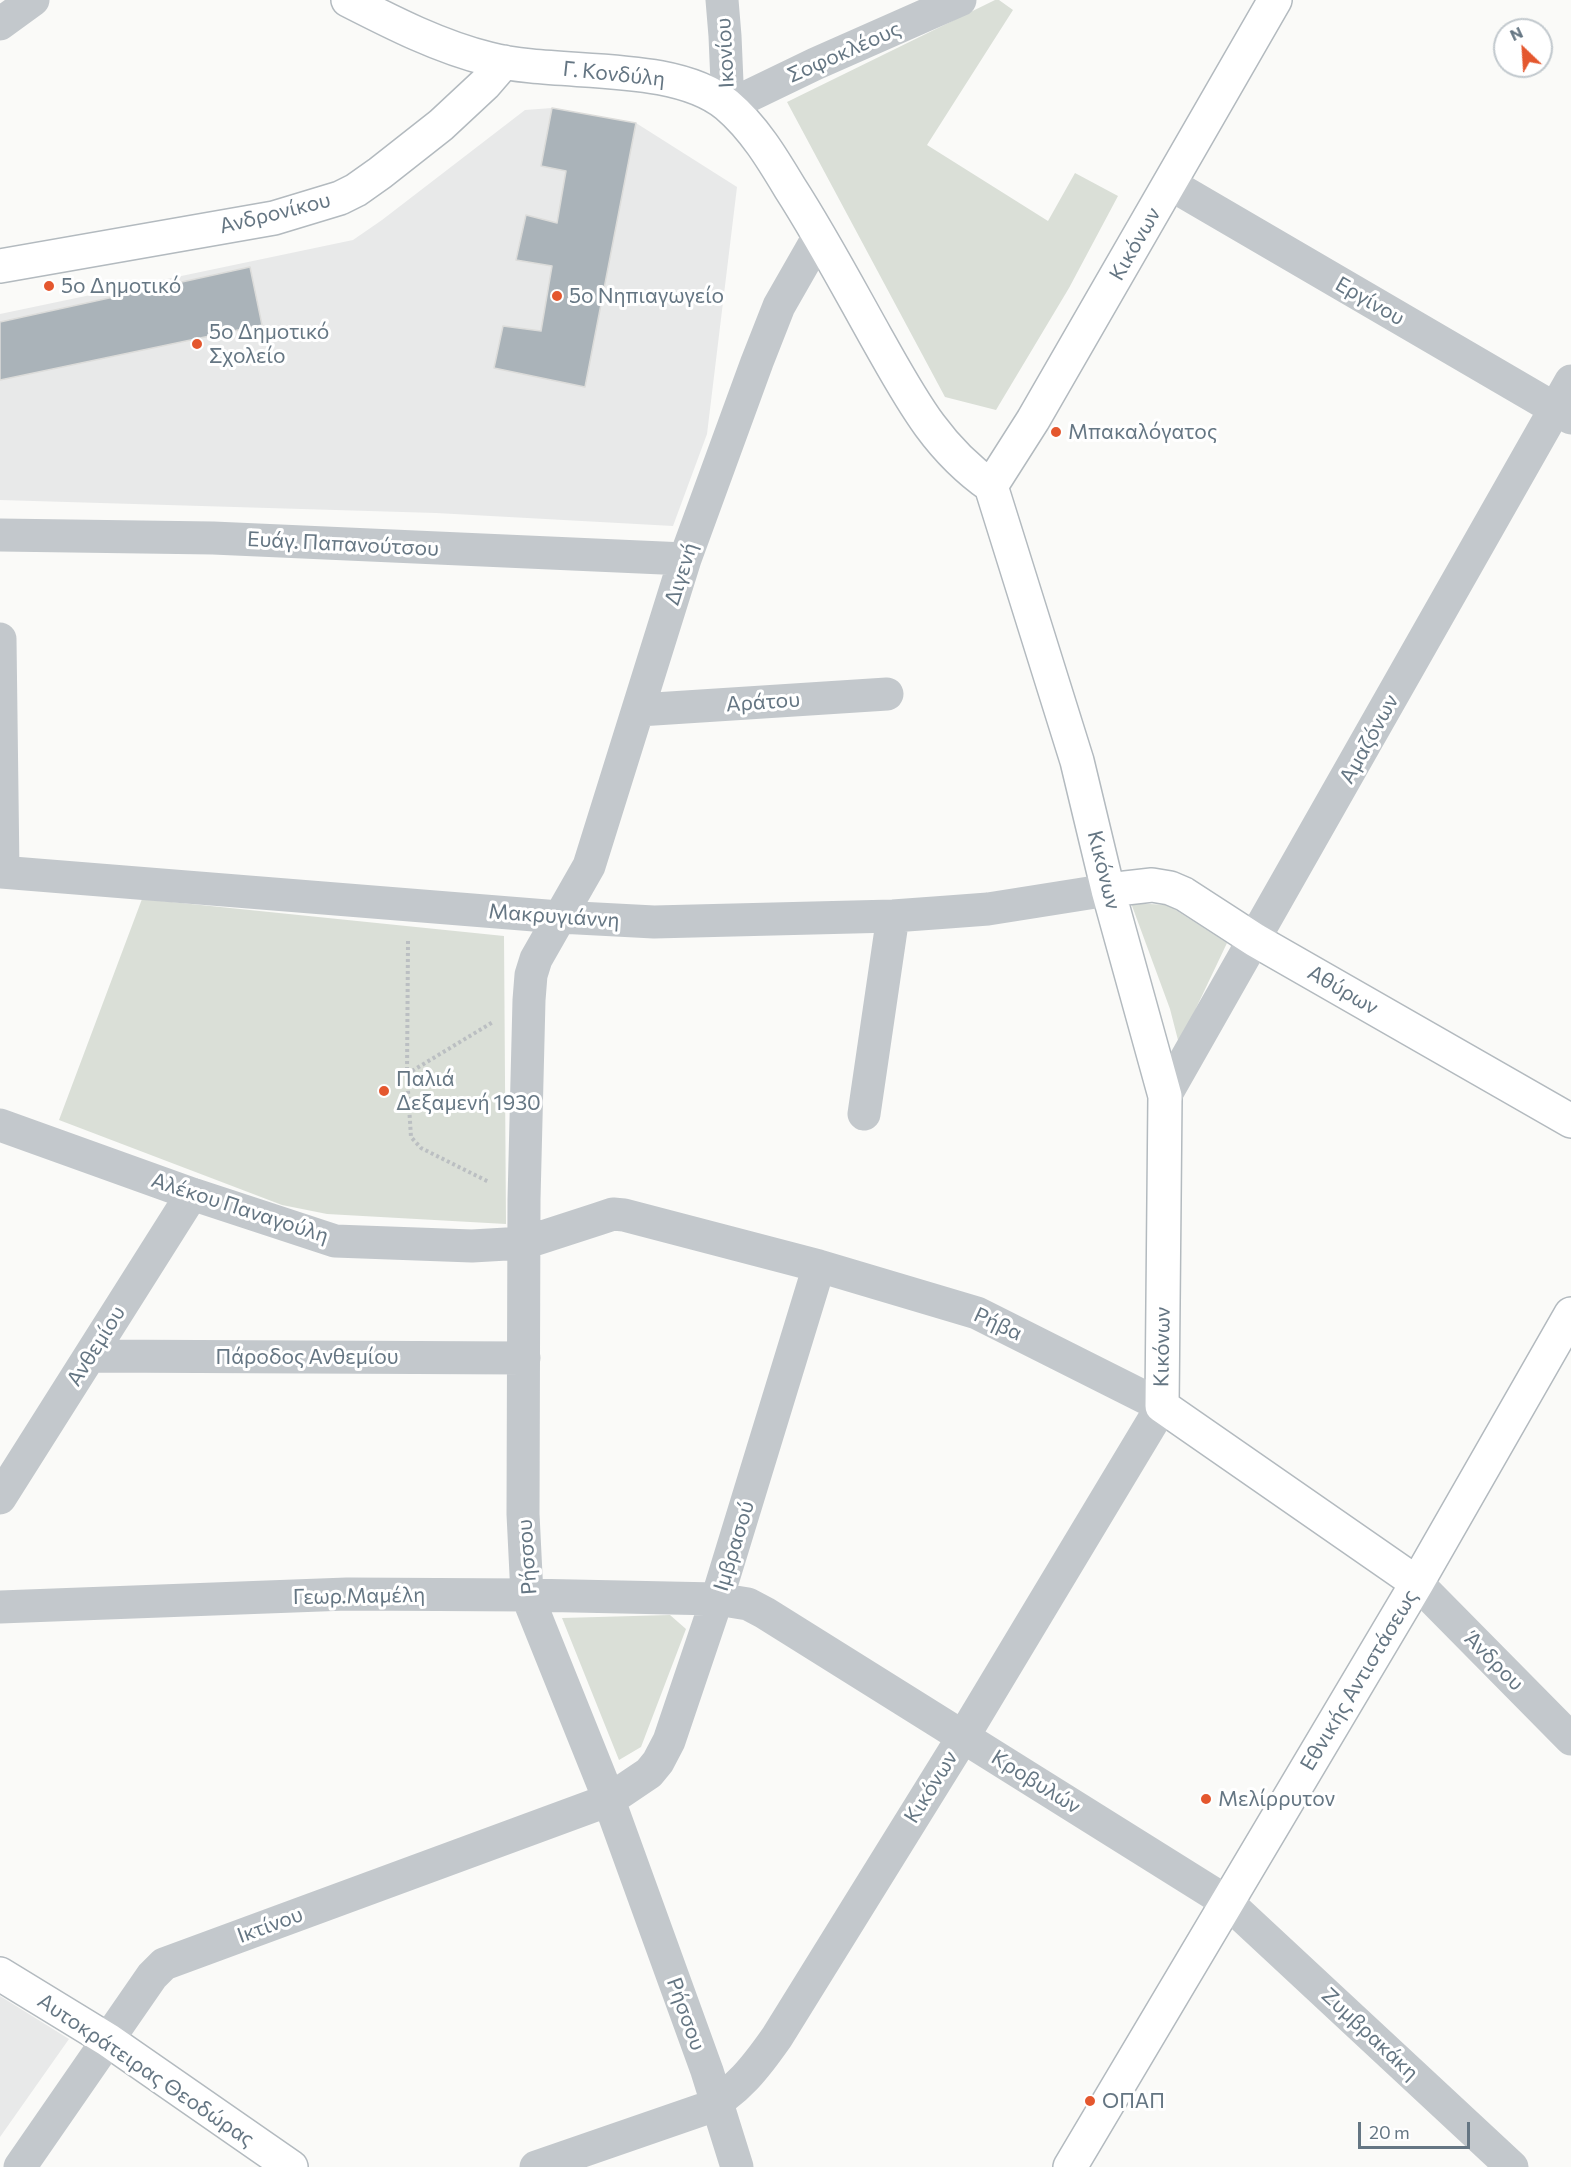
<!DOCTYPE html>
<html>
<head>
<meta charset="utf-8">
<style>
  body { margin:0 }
  #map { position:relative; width:1571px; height:2167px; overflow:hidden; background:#fafaf8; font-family:Commissioner,sans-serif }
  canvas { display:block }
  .north { position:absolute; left:1493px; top:18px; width:60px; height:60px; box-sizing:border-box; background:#fff; border:2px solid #c1c8cd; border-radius:50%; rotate:335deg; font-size:16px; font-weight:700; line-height:24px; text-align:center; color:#657683 }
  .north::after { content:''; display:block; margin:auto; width:21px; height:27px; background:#e4572e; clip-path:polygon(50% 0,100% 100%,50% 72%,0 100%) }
  .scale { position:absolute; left:1358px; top:2122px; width:112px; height:27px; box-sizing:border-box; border:3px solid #657683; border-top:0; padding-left:8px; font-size:18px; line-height:21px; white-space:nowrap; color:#657683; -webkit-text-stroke:4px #fff; paint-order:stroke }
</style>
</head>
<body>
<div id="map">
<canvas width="1571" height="2167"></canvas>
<div class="north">N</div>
<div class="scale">20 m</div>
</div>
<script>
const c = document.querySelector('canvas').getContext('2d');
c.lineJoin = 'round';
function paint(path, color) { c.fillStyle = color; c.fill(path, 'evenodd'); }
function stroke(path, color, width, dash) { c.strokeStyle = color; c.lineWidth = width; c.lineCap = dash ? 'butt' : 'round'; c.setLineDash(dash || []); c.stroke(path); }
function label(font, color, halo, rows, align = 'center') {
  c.font = font + ' Commissioner,sans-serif'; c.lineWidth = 6; c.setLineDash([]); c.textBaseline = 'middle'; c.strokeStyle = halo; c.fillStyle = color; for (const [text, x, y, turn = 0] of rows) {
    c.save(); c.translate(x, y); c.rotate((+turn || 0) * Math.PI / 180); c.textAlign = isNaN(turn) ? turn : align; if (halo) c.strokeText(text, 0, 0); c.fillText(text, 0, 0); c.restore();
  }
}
paint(new Path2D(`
  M552,108L636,123L737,187L707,434L673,526L436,513L0,500V314L353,240L382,220L525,110Z
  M0,1996L69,2039L0,2137Z`), '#e8e9e9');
paint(new Path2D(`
  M995,0H999L1013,10L927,145L1048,221L1075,173L1118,196L1069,288L996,410L945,397L787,102Z
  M142,899L504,936L506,1224L327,1214L282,1205L59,1120Z
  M1131,903L1168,905L1227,943L1179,1044L1170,1009Z
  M670,1615L686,1629L641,1747L619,1760L562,1618Z`), '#dadfd7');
const building = new Path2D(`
  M552,108L636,123L585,387L494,368L503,326L541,331L552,266L516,260L526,215L557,223L566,171L541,166Z
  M250,267L262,325L0,380V322Z`);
paint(building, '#aab3b9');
stroke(building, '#dcdcda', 1.5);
const secondary = new Path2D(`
  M348,0C393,23 440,47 489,59C558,77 672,60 727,105C754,128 772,158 790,188C821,236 848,287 876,337C909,395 935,447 991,486L1077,761L1108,890L1165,1096L1162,1406L1417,1583
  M0,266L274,218L340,198L356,190L380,173L441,125L485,84L504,62
  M991,486L1033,420L1275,0
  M1108,890L1152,885L1170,888L1184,894L1255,940L1571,1121
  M0,1974L108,2040L291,2167
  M1070,2167L1417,1583L1571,1314`);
stroke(secondary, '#b3babf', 36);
stroke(new Path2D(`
  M408,941L407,1075L411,1137L421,1148L489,1182
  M407,1074L493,1022`), '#bbbfc2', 4, [3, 3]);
stroke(new Path2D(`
  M722,0L725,36L728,106L815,64L960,0
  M0,24L33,0
  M1170,184L1571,418
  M0,535L213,538L685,559
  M0,639L3,872
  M639,710L887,694
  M0,872L559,917L654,922L893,916L948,912L988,909L1108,890
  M1165,1096L1571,381
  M864,1114L893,916
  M0,1125L192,1194L335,1241L472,1246L524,1243L598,1219L613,1214L624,1215L819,1266L977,1313L1162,1406L963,1737L777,2037C756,2067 737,2092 704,2109L536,2167
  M90,1356L524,1358
  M0,1498L192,1194
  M1417,1583L1571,1739
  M0,1607L347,1594L527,1595L717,1599L748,1604L765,1613L1227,1902L1512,2167
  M20,2167L152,1976L164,1964L609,1800L649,1773L658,1762L669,1741L717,1599L819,1266
  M737,2167L707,2071L603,1784L527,1595L523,1514L524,1200L529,1000L531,975L536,959L589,866L685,559L757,362L779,306L819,236`), '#c3c8cc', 33);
stroke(secondary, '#fff', 33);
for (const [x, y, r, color] of [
  [49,286,6,"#e4572e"],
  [557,296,6,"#e4572e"],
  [197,344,6,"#e4572e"],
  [1056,432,6,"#e4572e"],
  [384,1091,6,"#e4572e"],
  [1206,1799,6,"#e4572e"],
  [1090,2101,6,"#e4572e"]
]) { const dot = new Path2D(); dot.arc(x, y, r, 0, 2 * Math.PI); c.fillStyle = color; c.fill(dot); stroke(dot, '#fff', 2); }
label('21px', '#657683', '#fff', [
  ["Σοφοκλέους",844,52,-24],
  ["Ικονίου",725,53,-93],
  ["Γ. Κονδύλη",614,74,6],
  ["Ανδρονίκου",275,213,-14],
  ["Κικόνων",1135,244,-60],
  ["Εργίνου",1370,301,30],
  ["Ευάγ. Παπανούτσου",343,544,3],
  ["Διγενή",681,574,-72],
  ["Αράτου",763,702,-4],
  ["Αμαζόνων",1369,739,-61],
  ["Κικόνων",1104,870,76],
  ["Μακρυγιάννη",554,916,4],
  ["Αθύρων",1343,990,30],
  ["Αλέκου Παναγούλη",240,1208,18],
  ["Ρήβα",998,1324,25],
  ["Ανθεμίου",96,1346,-58],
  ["Κικόνων",1162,1347,-89],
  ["Πάροδος Ανθεμίου",307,1357],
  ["Ιμβρασού",734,1546,-73],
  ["Ρήσσου",527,1557,-94],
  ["Γεωρ.Μαμέλη",359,1596,-1],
  ["Άνδρου",1494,1661,45],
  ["Εθνικής Αντιστάσεως",1359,1680,-59],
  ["Κροβυλών",1036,1782,32],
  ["Κικόνων",931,1787,-58],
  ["Ικτίνου",270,1925,-20],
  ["Ρήσσου",686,2014,70],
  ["Ζυμβρακάκη",1370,2034,43],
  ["Αυτοκράτειρας Θεοδώρας",146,2070,34]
]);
label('21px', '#657683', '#fff', [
  ["5ο Δημοτικό",61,286],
  ["5ο Νηπιαγωγείο",569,296],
  ["5ο Δημοτικό",209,332],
  ["Σχολείο",209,356],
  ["Μπακαλόγατος",1068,432],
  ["Παλιά",396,1079],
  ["Δεξαμενή 1930",396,1103],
  ["Μελίρρυτον",1218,1799],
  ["ΟΠΑΠ",1102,2101]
], 'left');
</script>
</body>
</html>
